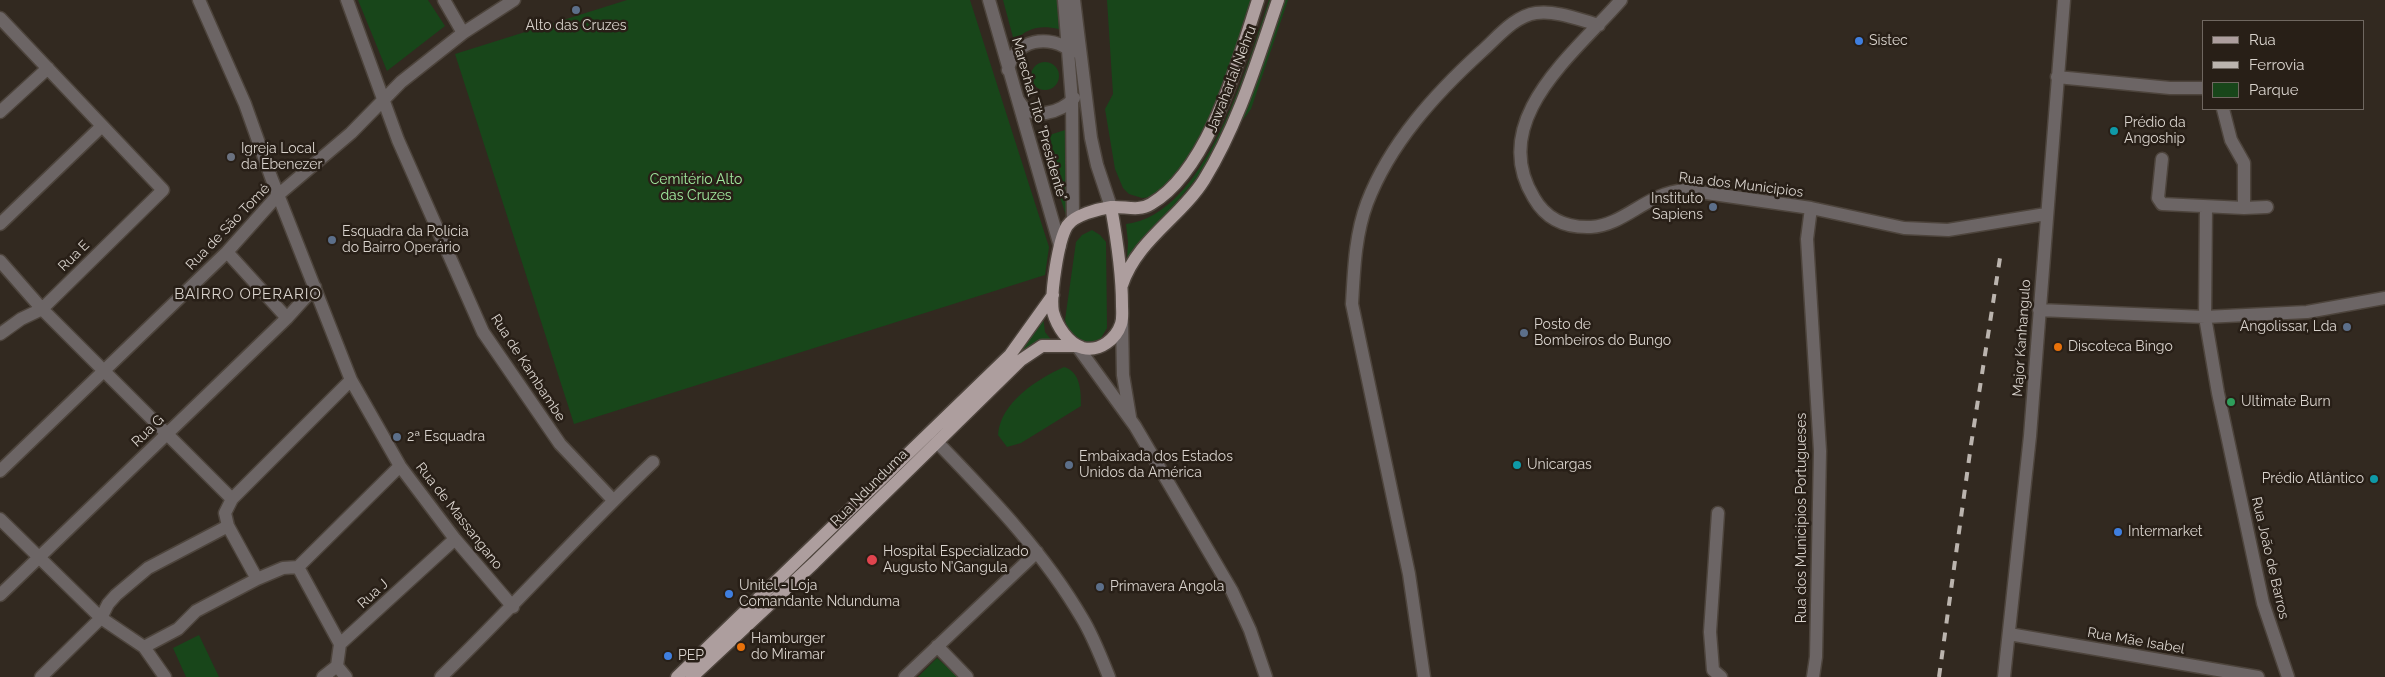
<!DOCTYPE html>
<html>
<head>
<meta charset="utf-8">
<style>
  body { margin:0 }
  #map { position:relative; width:2385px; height:677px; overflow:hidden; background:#322920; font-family:Raleway,sans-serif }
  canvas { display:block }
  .legend { position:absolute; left:2202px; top:20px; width:162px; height:90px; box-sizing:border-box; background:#281f17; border:1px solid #6f6760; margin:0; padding:6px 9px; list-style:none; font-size:15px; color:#d9d3cd }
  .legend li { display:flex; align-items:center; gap:10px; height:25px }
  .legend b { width:25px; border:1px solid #6f6760 }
</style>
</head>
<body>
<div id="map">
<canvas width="2385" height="677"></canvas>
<ul class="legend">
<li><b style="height:6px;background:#ad9e9e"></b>Rua</li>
<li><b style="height:6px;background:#bbb4ae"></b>Ferrovia</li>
<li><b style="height:14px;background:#18461a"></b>Parque</li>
</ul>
</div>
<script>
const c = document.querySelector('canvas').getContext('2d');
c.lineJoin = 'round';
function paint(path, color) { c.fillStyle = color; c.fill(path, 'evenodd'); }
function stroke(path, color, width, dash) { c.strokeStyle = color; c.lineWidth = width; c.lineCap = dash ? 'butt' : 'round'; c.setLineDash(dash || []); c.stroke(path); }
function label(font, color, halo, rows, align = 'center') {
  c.font = font + ' Raleway,sans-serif'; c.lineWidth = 5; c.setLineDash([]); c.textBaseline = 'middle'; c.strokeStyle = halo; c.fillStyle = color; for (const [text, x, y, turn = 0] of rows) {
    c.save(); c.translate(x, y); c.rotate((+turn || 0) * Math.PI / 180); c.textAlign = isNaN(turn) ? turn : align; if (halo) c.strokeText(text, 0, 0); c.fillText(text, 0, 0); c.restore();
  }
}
paint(new Path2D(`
  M358,0H428L445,26L387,71Z
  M627,0H970L1049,247L1045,275L574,424L455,54Z
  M1003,0H1057L1059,29C1040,25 1029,27 1014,41Z
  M1107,0H1255L1208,128L1174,177L1151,197L1142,198L1129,194L1123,188L1115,169L1105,109L1113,94Z
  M1269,0H1273L1244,82L1217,148L1197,178L1127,260L1128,242L1126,224C1206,215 1247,65 1269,0Z
  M1284,0H1288L1251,109L1242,121Z
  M1031 76a14 14 0 1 1 28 0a14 14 0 1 1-28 0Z
  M1065,130L1068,221L1040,138Z
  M1092,230L1100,235L1106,242L1107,328L1101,338C1084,348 1069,338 1065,320L1076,242L1082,235Z
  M1043,317L1045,332L1053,342L1013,360Z
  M1064,367C1081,372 1081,392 1081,406L1021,443L1007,447L998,435C1000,403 1037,379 1064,367Z
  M199,635L219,677H186L173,648Z
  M937,658L957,676L958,677H918Z`), '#18461a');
const minor = new Path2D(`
  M199,0L245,104L271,177L351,380L400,466L455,539L513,607
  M347,0L398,140L483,332L560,444L613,500
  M444,0L463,33
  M989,0L1060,246
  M1064,0L1072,101L1073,219
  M1074,0L1091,138L1097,165L1111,207
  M1621,0C1575,53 1486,120 1534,198C1546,219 1566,228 1591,227C1625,225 1646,193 1685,190L1811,208L1904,228L1948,230L2046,214
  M0,18L163,190L42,309L21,319L0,334
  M1008,70C1014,39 1050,33 1072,52
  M2057,77L2170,88H2204
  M1019,101C1029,122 1062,113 1074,98
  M0,112L48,68
  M2162,159L2158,198L2162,204L2244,208V163L2231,140L2223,109
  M2206,207L2205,317L2218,393L2263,603L2288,677
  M1811,208L1807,239L1820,451L1816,657L1813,677
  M2244,208L2267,207
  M0,224L102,126
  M227,252L287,318
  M0,261L42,309L232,499L225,513L228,526L257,579L283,568L298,567L340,644
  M2039,310L2205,317L2307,312L2385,298
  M1122,322L1123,375L1130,417
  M1077,346L1135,426L1232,591L1250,630L1266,677
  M937,442C990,497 1043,551 1082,618C1093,636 1101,657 1109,677
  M0,471L227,252L278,195L351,133L401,82L463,33L514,0
  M232,499L351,380
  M1718,513L1710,632L1713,670L1721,677
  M0,519L101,618L144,647L165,677
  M298,567L400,466
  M0,595L287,318L315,287
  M2009,634L2258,677
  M937,646L967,677
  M144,647L178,629L196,611L257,579
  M337,666L346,677
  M41,677L101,618L108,604L116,595L148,568L228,526
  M323,677L337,666L340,644L455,539
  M441,677C513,607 580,532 653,462
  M905,677L1037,552
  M1424,677L1409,574L1352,304C1354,270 1355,235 1367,203C1390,143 1435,94 1481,52C1497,38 1514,16 1536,13C1556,10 1580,20 1599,25
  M2004,677L2030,436L2064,0`);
const major = new Path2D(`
  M1111,207C1117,240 1122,272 1122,305C1122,311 1123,318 1121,324C1116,339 1100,352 1083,348C1068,344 1057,326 1053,312C1050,295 1058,241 1067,226C1074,215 1098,209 1111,207C1125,206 1138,212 1151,204C1209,170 1238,61 1258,0
  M1122,285C1137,240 1180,218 1204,180C1238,125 1257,61 1278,0
  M677,677L1010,355L1053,295
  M692,677L814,563L1021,360L1042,346H1077`);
stroke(minor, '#4d443c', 15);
stroke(major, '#4d443c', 15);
stroke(minor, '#6c6565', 12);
stroke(major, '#ad9e9e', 12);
stroke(new Path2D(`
  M1939,677L1971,445L2000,258`), '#bbb4ae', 4, [9, 9]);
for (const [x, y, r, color] of [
  [576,10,5,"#5c6f8a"],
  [1859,41,5,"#3f7fe0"],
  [2114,131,5,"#0f9aa8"],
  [231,157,5,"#6b7280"],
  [1713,207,5,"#5c6f8a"],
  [332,240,5,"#5c6f8a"],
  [2347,327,5,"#5c6f8a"],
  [1524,333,5,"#5c6f8a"],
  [2058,347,5,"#e8710a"],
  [2231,402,5,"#2e9e5b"],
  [397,437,5,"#5c6f8a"],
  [1069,465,5,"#5c6f8a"],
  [1517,465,5,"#0f9aa8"],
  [2374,479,5,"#0f9aa8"],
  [2118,532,5,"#3f7fe0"],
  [872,560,6,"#e0444e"],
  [1100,587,5,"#5c6f8a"],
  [729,594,5,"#3f7fe0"],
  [741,647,5,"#e8710a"],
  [668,656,5,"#3f7fe0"]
]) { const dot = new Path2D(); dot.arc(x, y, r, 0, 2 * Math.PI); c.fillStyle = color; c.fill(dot); stroke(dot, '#281f17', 2); }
label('14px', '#d9d3cd', '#281f17', [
  ["Alto das Cruzes",576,26,"center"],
  ["Sistec",1869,41],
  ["Prédio da",2124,123],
  ["Angoship",2124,139],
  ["Igreja Local",241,149],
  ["da Ebenezer",241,165],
  ["Instituto",1703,199,"right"],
  ["Sapiens",1703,215,"right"],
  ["Esquadra da Polícia",342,232],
  ["do Bairro Operário",342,248],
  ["Posto de",1534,325],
  ["Bombeiros do Bungo",1534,341],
  ["Angolissar, Lda",2337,327,"right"],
  ["Discoteca Bingo",2068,347],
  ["Ultimate Burn",2241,402],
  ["2ª Esquadra",407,437],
  ["Embaixada dos Estados",1079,457],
  ["Unidos da América",1079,473],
  ["Unicargas",1527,465],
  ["Prédio Atlântico",2364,479,"right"],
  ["Intermarket",2128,532],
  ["Hospital Especializado",883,552],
  ["Augusto N’Gangula",883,568],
  ["Unitel - Loja",739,586],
  ["Comandante Ndunduma",739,602],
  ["Primavera Angola",1110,587],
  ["Hamburger",751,639],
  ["do Miramar",751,655],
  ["PEP",678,656]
], 'left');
label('14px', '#d9d3cd', '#281f17', [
  ["Jawaharlal Nehru",1232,79,-69],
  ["Marechal Tito \"Presidente\"",1039,119,74],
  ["Rua dos Municipios",1741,185,7],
  ["Rua de São Tomé",228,227,-46],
  ["Rua E",74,256,-45],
  ["Major Kanhangulo",2022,338,-86],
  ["Rua de Kambambe",528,368,57],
  ["Rua G",148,431,-44],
  ["Rua Ndunduma",869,488,-45],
  ["Rua de Massangano",459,516,52],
  ["Rua dos Municipios Portugueses",1802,518,-90],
  ["Rua João de Barros",2270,558,77],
  ["Rua J",373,594,-42],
  ["Rua Mãe Isabel",2136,641,10]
]);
label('14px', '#a0e99e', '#281f17', [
  ["Cemitério Alto",696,180],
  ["das Cruzes",696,196]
]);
c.letterSpacing = '1px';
label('15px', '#d9d3cd', '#281f17', [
  ["BAIRRO OPERARIO",248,294]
]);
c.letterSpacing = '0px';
</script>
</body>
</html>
